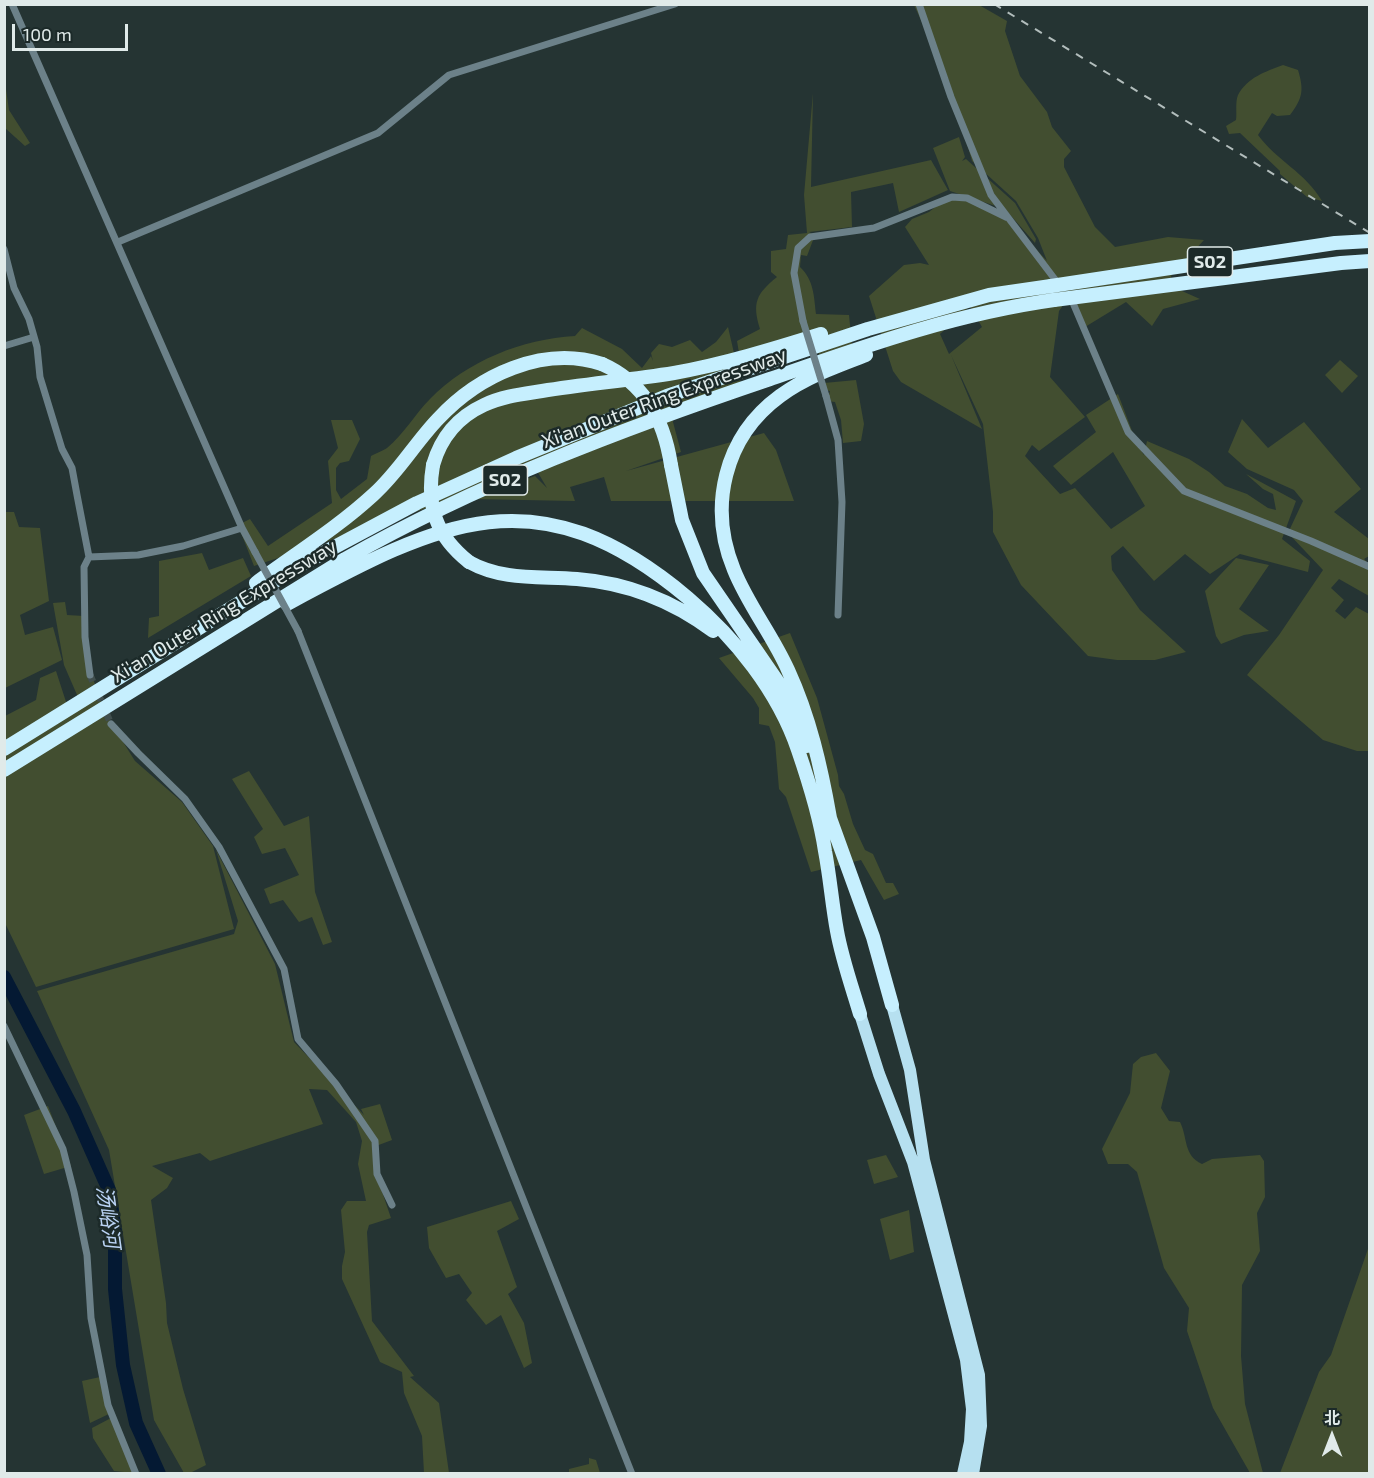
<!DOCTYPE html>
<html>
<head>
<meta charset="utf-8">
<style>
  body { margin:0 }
  #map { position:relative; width:1374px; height:1478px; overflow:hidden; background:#253433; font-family:"Exo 2","Noto Sans SC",sans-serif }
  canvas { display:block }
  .frame { position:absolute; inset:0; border:6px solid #e0eae9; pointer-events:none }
  .north { position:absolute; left:1302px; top:1406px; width:60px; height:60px; -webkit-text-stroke:4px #1c2a29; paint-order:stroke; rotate:0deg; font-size:16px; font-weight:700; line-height:24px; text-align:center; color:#e0eae9 }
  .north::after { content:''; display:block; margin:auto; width:21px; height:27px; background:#e0eae9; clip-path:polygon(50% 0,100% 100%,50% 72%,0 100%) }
  .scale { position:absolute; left:12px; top:24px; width:116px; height:27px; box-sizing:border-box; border:3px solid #e0eae9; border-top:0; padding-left:8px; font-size:18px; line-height:21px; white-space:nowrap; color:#e0eae9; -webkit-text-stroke:4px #1c2a29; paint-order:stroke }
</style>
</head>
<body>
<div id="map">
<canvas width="1374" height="1478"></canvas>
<div class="frame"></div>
<div class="north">北</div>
<div class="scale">100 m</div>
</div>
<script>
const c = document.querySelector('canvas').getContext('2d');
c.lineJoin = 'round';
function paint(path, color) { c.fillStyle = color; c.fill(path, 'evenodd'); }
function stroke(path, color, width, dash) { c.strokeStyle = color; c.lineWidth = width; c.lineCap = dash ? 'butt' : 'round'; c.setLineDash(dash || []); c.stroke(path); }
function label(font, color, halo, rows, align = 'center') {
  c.font = font + ' "Exo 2","Noto Sans SC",sans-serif'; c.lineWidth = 5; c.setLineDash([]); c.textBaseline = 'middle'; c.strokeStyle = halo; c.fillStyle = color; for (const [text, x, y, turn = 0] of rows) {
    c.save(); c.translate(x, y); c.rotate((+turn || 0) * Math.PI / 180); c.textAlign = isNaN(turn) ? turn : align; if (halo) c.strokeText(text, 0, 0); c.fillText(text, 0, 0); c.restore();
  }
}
paint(new Path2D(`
  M914,5H979L1007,21L1005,31L1020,76L1047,112L1052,127L1071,151L1064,159V167L1095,227L1115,247L1168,237L1204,240L1171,276L1173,287L1200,299L1163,309L1152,326L1126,302L1085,327L1069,297L1059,311L1050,377L1085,417L1039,451L1032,445L1025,456L1060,494L1075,488L1111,529L1145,506L1113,452L1071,485L1053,466L1096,432L1086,415L1118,394L1137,444L1144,455L1147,441L1189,459L1209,472L1225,486L1247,494L1268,508L1276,510L1273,494L1263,489L1246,474L1296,501L1282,539L1310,561L1308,572L1240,554L1210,574L1185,554L1154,581L1123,546L1111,556L1112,570L1140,610L1186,652L1155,660H1117L1088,656L1021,585L993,532V512L983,424L951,355L982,429L901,382L893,371L869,296L904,265L920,263L929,265L905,227L912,219L929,212L939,204L961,197L1003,213L1047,261L1038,238L1016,201L972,161L949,81ZM970,306L982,327L949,354L940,334Z
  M1283,65L1298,70C1304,90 1303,98 1290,115L1277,116L1272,113L1258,135C1276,160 1306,173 1322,201L1307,197L1280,174V171L1240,133L1229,134L1226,126L1236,120C1237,113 1235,102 1238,95C1248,77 1265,72 1283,65Z
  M5,82L9,110L30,143L25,146L5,128Z
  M813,93L811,187L931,160L948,190L899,212L893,183L851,192L852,227L809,232L815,235L807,256L801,255L800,267C814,280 814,297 816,314L849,315L854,364L820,367L818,345L739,353L737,341L760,329C752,303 756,294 777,277L771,272V251L786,249L788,235L807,233L804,195Z
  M959,137L965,157L962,161L966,159L1015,203L1036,239L1035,243L1005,209L950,191L933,148Z
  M728,327L742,388L669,407L681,452L626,471L764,433L776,450L794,501H611L604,477L570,487L575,501L471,499L535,476L547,488L537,471L254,566L238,525L250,519L268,546L332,503L328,461L338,448L331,420H352L360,439L349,461L340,463L336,468V490L341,499L367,479L371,456C376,453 383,451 387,448C404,434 415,414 430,399C467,361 522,339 575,336L582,328L622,349L642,368L651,356L653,361L651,353L659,344L672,347L690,340L702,352L716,342Z
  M1340,360L1358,376L1342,393L1325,375Z
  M856,380L864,424L861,441L843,443L841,420L835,402L827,401L830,391L823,390L824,383Z
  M1242,419L1268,448L1304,422L1361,489L1334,512L1369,539V556L1364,559L1369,564V596L1339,579L1331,588L1344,600L1335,611L1345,619L1356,607L1369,614V751H1357L1323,740L1247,675L1279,635L1323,570L1288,533L1303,501L1294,490L1247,469L1228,452Z
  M5,512H14L19,527L40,528L49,601L20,615L25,635L53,627L62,660L5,688Z
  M202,553L209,570L243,558L251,576L148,638L149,618L159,616V561Z
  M1236,558L1269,565L1239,609L1269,631L1244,635L1221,644L1216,636L1205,591Z
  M65,602L67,615L84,616V653L105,713L135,761L182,802L213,846L234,929L36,987L5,923V716L36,700L40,678L56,671L68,708L81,704L64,665L53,603Z
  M790,633L817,698L838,775L839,786L844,794L853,824L865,850L873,854L886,883H893L899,894L884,900L861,860L811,872L786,797L779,789L775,742L769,726L759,724V708L753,698L719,658Z
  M249,771L284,826L309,816L315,892L332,942L323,945L312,917L299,922L283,900L270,904L264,889L299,875L285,848L262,854L254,837L263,829L232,779Z
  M216,850L275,964L294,1042L364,1115L361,1109L380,1104L392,1140L376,1146L374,1168L391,1218L369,1225L367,1232L372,1321L414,1376L410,1377L439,1403L449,1473H424L422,1436L404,1393L402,1372L380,1362L342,1279V1266L345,1252L341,1210L347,1201H366L358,1164L362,1141L356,1122L327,1090L309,1089L323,1124L210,1161L200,1153L152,1166L173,1178L167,1188L151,1200L166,1303L167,1323L183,1389L206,1465L190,1473H184L154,1420L109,1150L37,991L234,934L238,921Z
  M1156,1053L1170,1071L1161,1108L1169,1121L1180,1122C1188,1138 1183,1155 1202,1164L1212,1159L1260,1155L1264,1161L1265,1197L1257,1213L1260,1251L1242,1285L1241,1356L1245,1404L1263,1473H1250L1213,1408L1187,1331L1189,1308L1164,1268L1137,1172L1128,1164H1108L1102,1149L1130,1093L1133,1064L1141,1057Z
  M48,1106L71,1166L44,1174L24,1115Z
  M886,1155L898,1177L874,1184L867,1160Z
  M511,1201L519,1219L497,1231L517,1287L508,1294L524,1323L532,1363L524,1368L501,1315L486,1325L466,1300L472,1293L459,1274L446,1278L429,1248L427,1227Z
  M909,1210L914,1252L890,1260L880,1219Z
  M1369,1246V1473H1280L1319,1372L1331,1355Z
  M100,1377L111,1413L90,1423L82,1381Z
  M111,1418L134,1473L114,1471L93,1438L92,1428Z
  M589,1458L596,1460L600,1473H569V1469L589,1464Z`), '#424e30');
stroke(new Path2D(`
  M4,977L74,1111L109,1190L115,1233V1289L123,1365L136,1423L159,1474`), '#041933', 14);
stroke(new Path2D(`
  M90,675L111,724`), '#414f4e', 7, [7, 3.5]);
stroke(new Path2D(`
  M12,4L242,528L255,552
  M919,4L951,97L991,195L1060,286
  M118,242L378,133L449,75L675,4
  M4,249L14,288L29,319L37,347L40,377L62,449L72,468L77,495L89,557L84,567L85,637L90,675
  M1069,297L1073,303L1128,432L1184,491L1311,541L1370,567
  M803,321L794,273L798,248L810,237L874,228L952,197L967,198L1006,217
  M4,346L34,337
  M826,396L838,440L842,502L838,615
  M89,557L138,555L183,546L242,528
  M298,631L632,1474
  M111,724L138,753L185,799L219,847L284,969L298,1039L336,1084L375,1141L377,1174L392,1205
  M4,1026L63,1149L74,1192L87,1255L91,1318L108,1405L136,1474`), '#6c8189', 7);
stroke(new Path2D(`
  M892,1005L910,1070L924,1160L979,1375L981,1426L973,1474
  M860,1014L879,1074L913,1162L966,1360L972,1409L970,1442L963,1474`), '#b6e0f0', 12);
stroke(new Path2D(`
  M433,465C441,437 458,417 484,405C503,396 523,394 542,391C586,384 630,380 674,373C724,364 773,349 821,334
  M671,465L682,520L703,573L782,688L798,722L807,746
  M469,562C503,581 540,576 577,579C628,583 673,601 713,631
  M256,583C295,554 337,528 373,495C398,473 415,443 438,419C479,375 543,345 602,364
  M287,604C441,521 537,471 688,598C735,638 778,691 798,750C809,782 820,817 825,851C830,877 832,904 837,931C842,959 852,987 860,1014
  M4,749L299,566L417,503L516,458L667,396L868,329L989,295L1051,286
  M4,770L345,559C479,483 625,428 770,379C865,346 954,314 1054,300
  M827,810L873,937L892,1005
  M830,818C821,767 810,718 788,670C773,636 748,605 734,570C708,507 724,437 780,396C806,377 837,366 866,355`), '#c6effe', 14);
stroke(new Path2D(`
  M994,4L1370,233`), '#b2bdbc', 2, [8, 8]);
stroke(new Path2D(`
  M803,321L826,396
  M255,552L298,631`), '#6c8189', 7);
stroke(new Path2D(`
  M1051,286L1335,243L1370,241
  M1054,300L1341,263L1370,261
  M602,364C645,383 664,420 671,465
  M433,465C426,506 436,536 469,562`), '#c6effe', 14);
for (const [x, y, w] of [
  [1210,262,45],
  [505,480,45]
]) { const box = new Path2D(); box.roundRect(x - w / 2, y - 15, w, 30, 4.5); c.fillStyle = '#1c2a29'; c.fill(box); stroke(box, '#e0eae9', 1.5); }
label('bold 18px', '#e0eae9', null, [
  ["S02",1210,262],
  ["S02",505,480]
]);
label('20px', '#e0eae9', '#1c2a29', [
  ["Xi'an Outer Ring Expressway",664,398,-20],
  ["Xi'an Outer Ring Expressway",224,611,-31]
]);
label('italic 21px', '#bad3f4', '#1c2a29', [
  ["汤峪河",108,1217,82]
]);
</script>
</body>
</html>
